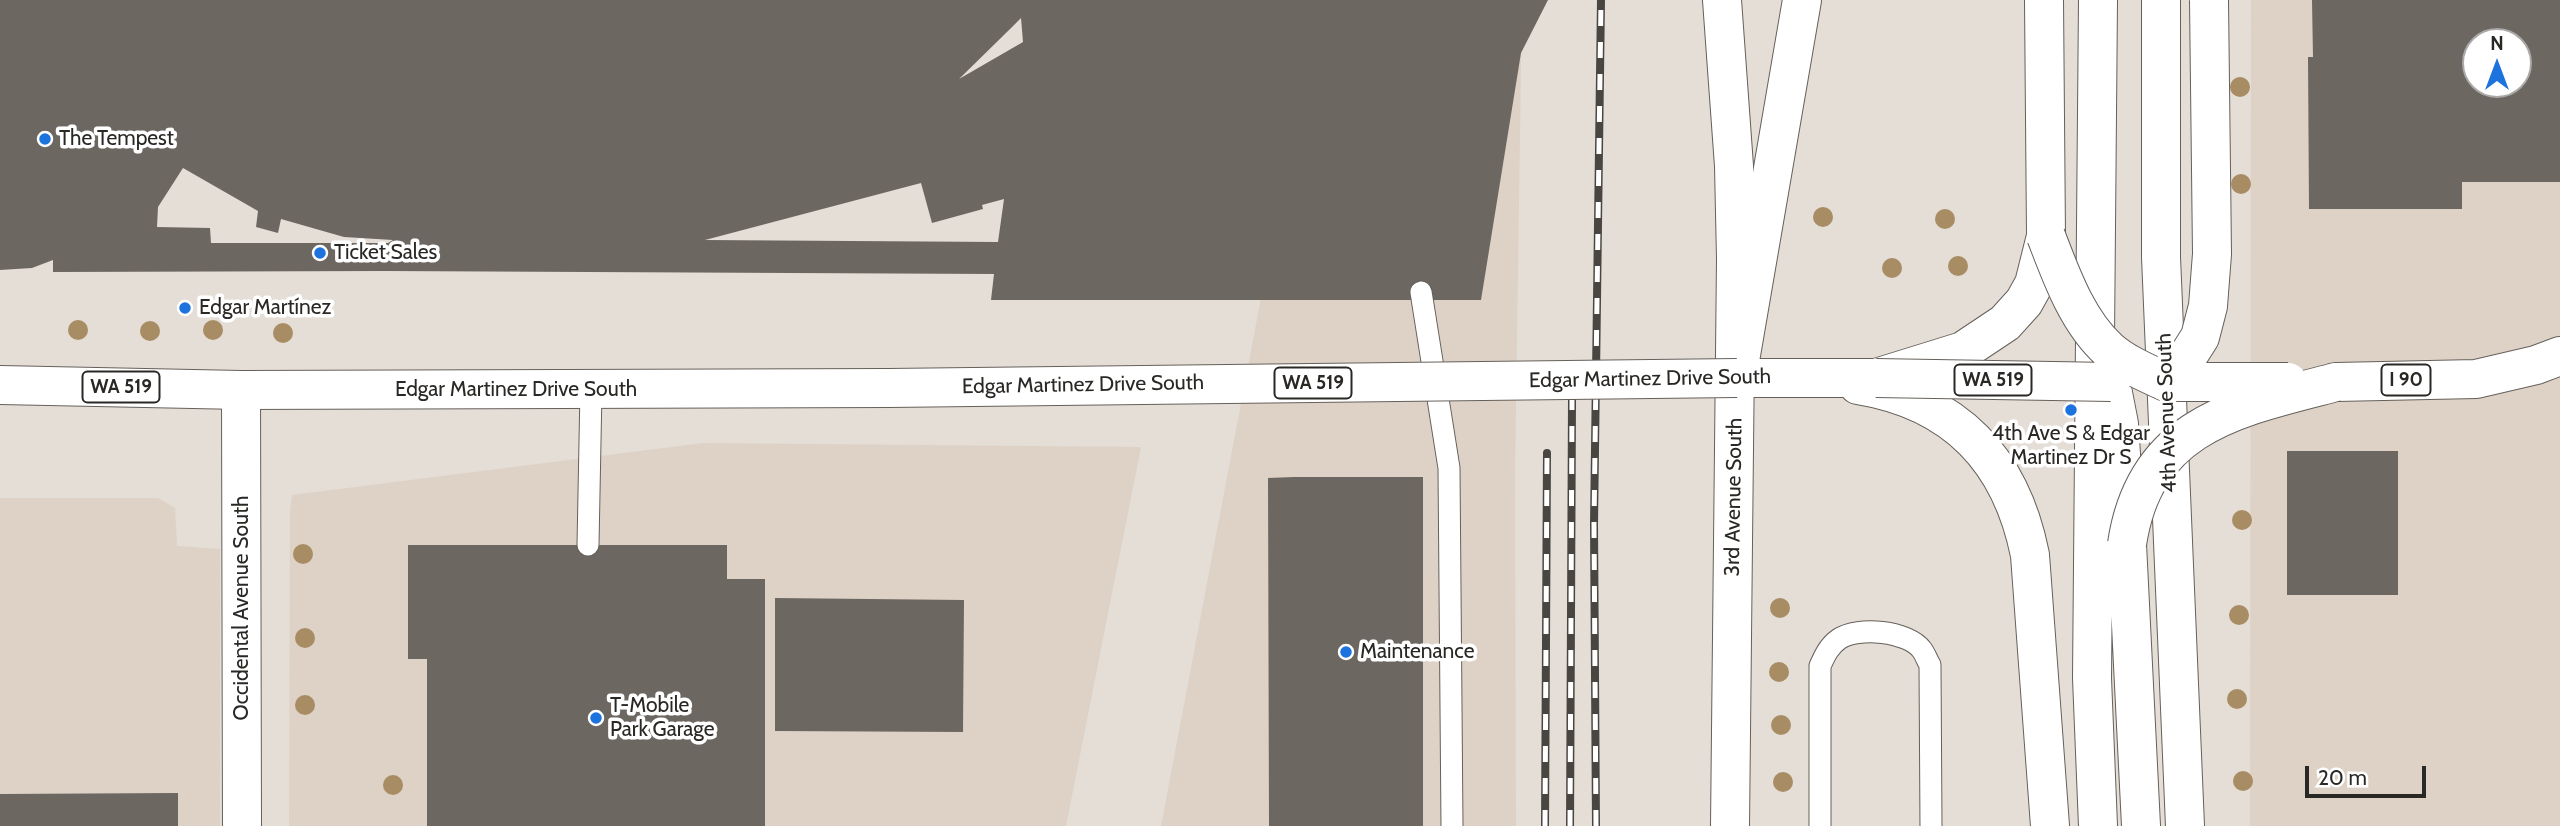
<!DOCTYPE html>
<html>
<head>
<meta charset="utf-8">
<style>
  body { margin:0 }
  #map { position:relative; width:2560px; height:826px; overflow:hidden; background:#e4ded7; font-family:Cabin,sans-serif }
  canvas { display:block }
  .north { position:absolute; left:2462px; top:28px; width:70px; height:70px; box-sizing:border-box; background:#fff; border:2px solid #aaa9a8; border-radius:50%; rotate:0deg; font-size:19px; font-weight:700; line-height:28px; text-align:center; color:#2a2825 }
  .north::after { content:''; display:block; margin:auto; width:24px; height:32px; background:#1d73dd; clip-path:polygon(50% 0,100% 100%,50% 72%,0 100%) }
  .scale { position:absolute; left:2305px; top:766px; width:121px; height:32px; box-sizing:border-box; border:4px solid #2a2825; border-top:0; padding-left:9px; font-size:21px; line-height:24px; white-space:nowrap; color:#2a2825; -webkit-text-stroke:5px #fff; paint-order:stroke }
</style>
</head>
<body>
<div id="map">
<canvas width="2560" height="826"></canvas>
<div class="north">N</div>
<div class="scale">20 m</div>
</div>
<script>
const c = document.querySelector('canvas').getContext('2d');
c.lineJoin = 'round';
function paint(path, color) { c.fillStyle = color; c.fill(path, 'evenodd'); }
function stroke(path, color, width, dash) { c.strokeStyle = color; c.lineWidth = width; c.lineCap = dash ? 'butt' : 'round'; c.setLineDash(dash || []); c.stroke(path); }
function label(font, color, halo, rows, align = 'center') {
  c.font = font + ' Cabin,sans-serif'; c.lineWidth = 7; c.setLineDash([]); c.textBaseline = 'middle'; c.strokeStyle = halo; c.fillStyle = color; for (const [text, x, y, turn = 0] of rows) {
    c.save(); c.translate(x, y); c.rotate((+turn || 0) * Math.PI / 180); c.textAlign = isNaN(turn) ? turn : align; if (halo) c.strokeText(text, 0, 0); c.fillText(text, 0, 0); c.restore();
  }
}
paint(new Path2D(`
  M1522,0L1515,477L1516,826H1161L1281,192Z
  M2251,0H2560V826H2250ZM2476,42H2518V84H2476Z
  M703,443L1141,447L1066,826H289L290,512L292,495Z
  M0,498H158L175,508L177,546L220,549V826H0Z`), '#ded2c6');
paint(new Path2D(`
  M0,0H1548L1521,53L1481,300H991L994,274L385,271L53,272V260L32,268L0,270ZM1021,18L1023,42L959,79L1008,31ZM183,168L258,211L256,227L278,233L281,219L344,237L393,240L388,243H211L210,228L157,227L158,207ZM921,183L932,223L983,209L982,205L1004,199L998,242L705,240Z
  M2312,0H2560V182H2462V209H2309L2308,57H2313ZM2476,42H2518V84H2476Z
  M2287,451H2398V595H2287Z
  M1294,477H1423V826H1269L1268,478Z
  M408,545H727V579H765V826H427V659H408Z
  M775,598L964,600L963,732L775,731Z
  M178,793V826H0V794Z`), '#6d6762');
const service = new Path2D(`
  M1421,292L1449,468L1452,826
  M588,545L591,390
  M1820,826V666C1825,655 1829,646 1839,639C1858,626 1908,631 1922,650C1925,654 1927,660 1930,665L1931,826`);
const minor = new Path2D(`
  M1722,0L1734,166L1736,259L1730,826
  M241,390L242,826`);
const primary = new Path2D(`
  M2161,0V257L2185,826
  M1737,378H1876L1963,351L2005,323L2024,302L2034,284L2046,236L2044,0
  M0,385L241,390L888,388
  M1858,385C1956,401 2011,460 2030,555L2050,826
  M2112,388L2119,424L2127,544L2141,826
  M2098,826L2092,678L2098,0`);
const motorway = new Path2D(`
  M1737,378L1802,0
  M2336,382L2476,379L2536,365L2560,356`);
stroke(service, '#66605b', 23);
stroke(minor, '#66605b', 40);
stroke(primary, '#66605b', 40);
stroke(motorway, '#66605b', 40);
stroke(service, '#fff', 21);
stroke(minor, '#fff', 38);
stroke(primary, '#fff', 38);
stroke(motorway, '#fff', 38);
const rail = new Path2D(`
  M1545,826L1547,453
  M1570,826L1572,400
  M1596,826L1594,524L1601,0`);
stroke(rail, '#494642', 8);
stroke(rail, '#fff', 5, [16]);
const primaryBridge = new Path2D(`
  M2046,236C2061,275 2077,321 2109,350C2125,364 2147,373 2166,382L2186,359L2200,337L2208,306L2212,254L2209,0
  M1876,378L2111,382
  M888,388L1737,378`);
const motorwayBridge = new Path2D(`
  M2166,382H2288
  M2127,544C2145,424 2236,408 2336,382`);
stroke(primaryBridge, '#66605b', 40, []);
stroke(motorwayBridge, '#66605b', 40, []);
stroke(primaryBridge, '#fff', 38);
stroke(motorwayBridge, '#fff', 38);
c.fillStyle = '#a88c64';
for (const [x, y] of [
  [2240,87],
  [2241,184],
  [1823,217],
  [1945,219],
  [1958,266],
  [1892,268],
  [78,330],
  [213,330],
  [150,331],
  [283,333],
  [2242,520],
  [303,554],
  [1780,608],
  [2239,615],
  [305,638],
  [1779,672],
  [2237,699],
  [305,705],
  [1781,725],
  [2243,781],
  [1783,782],
  [393,785]
]) { c.beginPath(); c.arc(x, y, 10, 0, 2 * Math.PI); c.fill(); }
for (const [x, y, r, color] of [
  [45,139,7,"#1d73dd"],
  [320,253,7,"#1d73dd"],
  [185,308,7,"#1d73dd"],
  [2071,410,7,"#1d73dd"],
  [1346,652,7,"#1d73dd"],
  [596,718,7,"#1d73dd"]
]) { const dot = new Path2D(); dot.arc(x, y, r, 0, 2 * Math.PI); c.fillStyle = color; c.fill(dot); stroke(dot, '#fff', 2.5); }
for (const [x, y, w] of [
  [1993,380,77],
  [2406,380,49],
  [1313,383,77],
  [121,387,77]
]) { const box = new Path2D(); box.roundRect(x - w / 2, y - 15.5, w, 31, 5); c.fillStyle = '#fff'; c.fill(box); stroke(box, '#2a2825', 2); }
label('bold 19px', '#2a2825', null, [
  ["WA 519",1993,380],
  ["I 90",2406,380],
  ["WA 519",1313,383],
  ["WA 519",121,387]
]);
label('21px', '#2a2825', '#fff', [
  ["The Tempest",59,139],
  ["Ticket Sales",334,253],
  ["Edgar Martínez",199,308],
  ["4th Ave S & Edgar",2071,434,"center"],
  ["Martinez Dr S",2071,458,"center"],
  ["Maintenance",1360,652],
  ["T-Mobile",610,706],
  ["Park Garage",610,730]
], 'left');
label('21px', '#2a2825', '#fff', [
  ["Edgar Martinez Drive South",1650,379,-1],
  ["Edgar Martinez Drive South",1083,385,-1],
  ["Edgar Martinez Drive South",516,390],
  ["4th Avenue South",2167,413,-92],
  ["3rd Avenue South",1734,497,-89],
  ["Occidental Avenue South",242,608,-90]
]);
</script>
</body>
</html>
